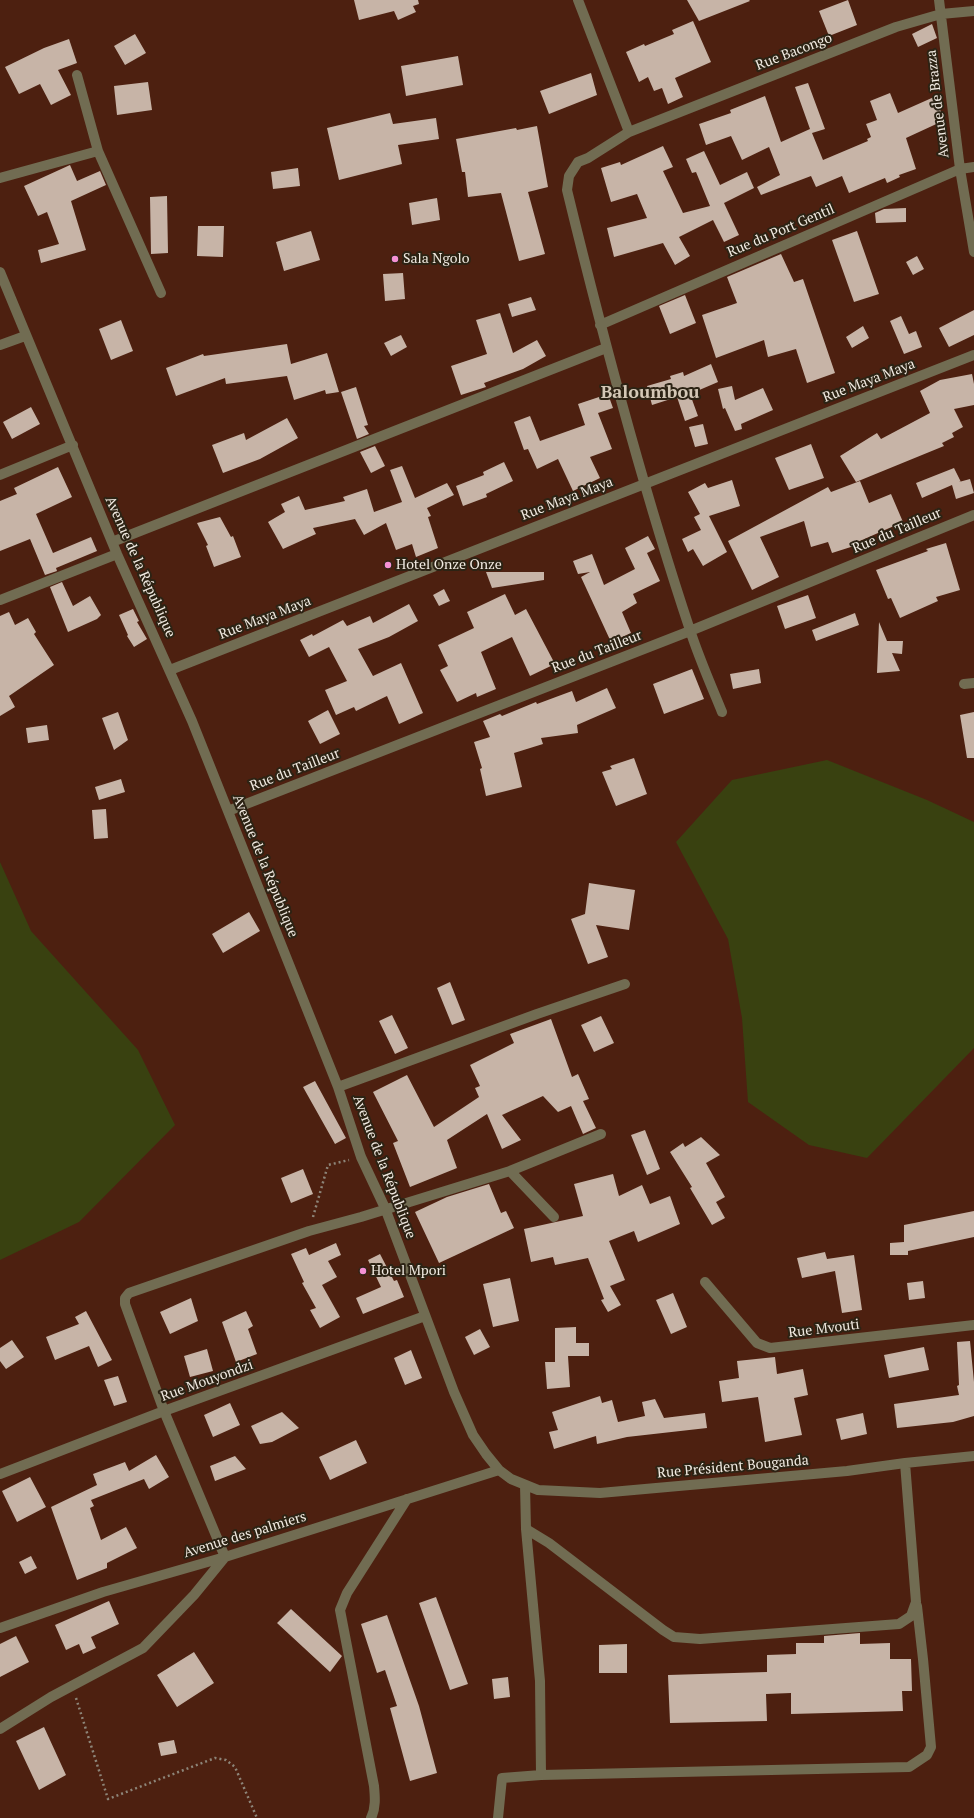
<!DOCTYPE html>
<html>
<head>
<meta charset="utf-8">
<style>
  body { margin:0 }
  canvas { display:block; background:#2c2314 }
</style>
</head>
<body>
<canvas width="974" height="1818"></canvas>
<script>
const c = document.querySelector('canvas').getContext('2d');
c.lineJoin = 'round';
function paint(path, color) { c.fillStyle = color; c.fill(path, 'evenodd'); }
function stroke(path, color, width, dash) { c.strokeStyle = color; c.lineWidth = width; c.lineCap = dash ? 'butt' : 'round'; c.setLineDash(dash || []); c.stroke(path); }
function label(font, color, halo, rows, align = 'center') {
  c.font = font + ' "PT Serif",serif'; c.lineWidth = 4; c.setLineDash([]); c.textBaseline = 'middle'; c.strokeStyle = halo; c.fillStyle = color; for (const [text, x, y, turn = 0] of rows) {
    c.save(); c.translate(x, y); c.rotate((+turn || 0) * Math.PI / 180); c.textAlign = isNaN(turn) ? turn : align; if (halo) c.strokeText(text, 0, 0); c.fillText(text, 0, 0); c.restore();
  }
}
paint(new Path2D(`
  M0,0H974V1818H0Z`), '#4d2010');
paint(new Path2D(`
  M827,760L927,800L974,822V1048L867,1158L809,1145L748,1102L742,1018L728,939L676,842L732,780Z
  M0,862L31,931L138,1050L175,1125L79,1222L0,1260Z`), '#394110');
paint(new Path2D(`
  M354,0H418L419,4L413,6L416,12L398,20L394,11L359,20Z
  M687,0H749L750,1L699,21Z
  M848,0L857,25L829,36L819,11Z
  M693,21L711,62L675,78L683,97L668,104L662,88L654,91L648,77L639,82L626,52L644,44L645,46L674,34L672,30Z
  M932,24L937,38L918,47L912,34Z
  M135,34L146,53L125,65L114,46Z
  M69,39L77,63L58,70L71,95L51,105L40,84L19,94L5,67L44,48Z
  M458,56L463,85L406,96L401,66Z
  M591,73L597,95L549,114L540,91Z
  M148,82L152,110L117,115L114,86Z
  M808,83L825,129L812,133L823,160L868,141L867,139L871,137L866,124L877,120L870,101L890,93L898,113L934,97L945,120L906,138L916,169L899,175L900,177L887,183L885,178L849,193L842,176L816,187L811,176L761,195L757,187L780,175L769,147L742,160L731,136L706,145L699,124L731,113L730,110L765,96L781,142L810,129L795,87Z
  M390,113L393,124L436,118L439,139L398,145L402,164L339,180L327,128Z
  M537,126L548,187L528,192L545,254L519,261L501,193L468,197L465,172H462L456,139L516,128L517,130Z
  M663,146L673,167L663,171L683,213L710,206L696,172L692,173L686,159L704,151L720,185L747,172L754,188L724,203L739,235L724,242L713,220L679,237L690,256L675,265L663,243L614,257L607,228L647,218L637,194L611,202L601,168L620,162L621,165Z
  M70,165L77,181L100,171L106,185L71,201L86,250L41,263L38,250L59,244L47,212L38,216L24,186Z
  M298,168L300,186L273,189L271,172Z
  M167,196L168,253L151,254L150,197Z
  M437,198L440,220L412,225L409,203Z
  M906,208V222L876,223L875,213L884,209Z
  M198,226H224L223,257L197,256Z
  M311,231L320,260L284,271L276,242Z
  M857,231L879,294L854,302L832,240Z
  M781,254L794,282L803,279L835,373L807,383L796,349L768,357L764,340L716,358L702,315L737,303L727,277Z
  M917,256L924,269L913,275L906,262Z
  M403,273L405,299L385,301L383,274Z
  M685,295L696,323L670,334L659,306Z
  M531,297L536,310L512,317L508,304Z
  M974,310V335L949,347L939,328Z
  M500,313L513,353L537,340L546,356L523,369L484,383L486,387L461,395L451,366L487,354L476,320Z
  M901,316L909,334L916,331L922,347L904,354L890,321Z
  M121,320L133,351L111,360L99,329Z
  M863,326L869,338L852,348L846,337Z
  M401,335L407,347L391,356L384,343Z
  M287,344L291,364L327,353L339,392L326,394L325,390L294,400L287,376L226,384L225,378L176,396L166,368L203,354L204,356Z
  M711,364L718,382L690,394L698,416L685,421L677,397L652,405L647,386L671,379L670,376L683,372L684,376Z
  M972,374L974,384V405L954,409L963,427L952,433L954,437L942,443L944,446L856,482L840,456L877,433L881,439L930,413L920,391L940,380Z
  M732,386L735,400L763,388L773,410L741,424L742,429L735,431L725,408L723,409L718,389Z
  M356,387L368,425L364,426L369,434L357,439L341,392Z
  M608,394L613,408L598,413L612,449L590,457L600,478L573,491L558,459L537,469L528,449L524,450L514,422L530,416L540,441L585,425L578,404Z
  M31,407L40,424L12,439L3,422Z
  M287,418L298,438L260,459L223,473L212,445L244,433L246,440Z
  M703,424L708,444L695,447L689,427Z
  M811,444L824,478L789,490L775,458Z
  M375,446L385,466L371,473L360,452Z
  M504,462L513,481L486,494L487,497L463,506L456,486L484,475L483,472Z
  M402,466L415,498L447,483L454,495L427,508L431,516L428,517L438,548L416,557L412,544L396,550L386,523L364,535L355,519L313,528L316,534L283,549L268,522L285,512L281,504L299,496L305,510L345,501L343,497L367,489L374,512L402,502L390,470Z
  M58,467L72,497L36,514L53,553L91,537L97,551L56,568L57,571L45,575L30,539L0,551V501L17,494L14,488Z
  M954,468L961,482H959L970,479L974,493L956,499L952,485L922,498L916,483Z
  M732,480L740,506L709,516L727,552L703,566L693,549L688,552L682,539L701,530L694,517L700,514L688,492L705,483L708,488Z
  M860,481L869,503L891,494L903,522L853,544L854,546L832,553L828,542L811,547L804,521L760,537L779,577L752,590L728,541L828,487L831,492Z
  M220,517L231,537L233,536L241,557L214,567L206,546L208,545L197,523Z
  M648,536L655,549L647,553L660,581L633,594L637,603L622,612L631,633L611,642L581,577L590,572L578,574L573,561L592,554L604,585L635,569L625,548Z
  M946,543L960,590L936,597L938,601L900,618L891,598L888,599L876,570L928,551L926,549Z
  M486,572H544V580L492,588Z
  M62,582L73,606L90,596L101,615L97,619L68,632L50,587Z
  M444,589L450,601L439,606L433,595Z
  M505,594L515,615L526,609L555,664L530,676L512,637L481,652L496,689L477,697L476,693L457,702L440,670L448,666L438,645L474,628L467,612Z
  M808,595L816,618L785,629L777,606Z
  M409,604L418,621L389,637L358,649L373,676L401,663L423,713L399,724L387,696L356,711L354,707L336,715L325,690L347,681L329,647L309,657L300,640L312,634L313,636L343,620L347,626L370,616L373,623Z
  M133,609L139,621L137,622L147,639L134,647L127,636L128,635L119,615Z
  M9,612L15,625L28,618L36,632L34,634L54,665L9,696L15,707L0,716V616Z
  M855,613L859,625L816,641L812,630Z
  M879,622L887,641H903L902,654L892,653L900,671L877,673Z
  M692,669L704,699L664,714L653,684Z
  M759,669L761,683L733,689L730,674Z
  M607,688L616,708L577,725L578,733L541,738L543,744L514,753L522,787L486,796L480,769L482,768L474,742L490,737L483,721L500,714L502,716L536,702L537,704L572,691L576,702Z
  M328,710L340,734L320,744L308,721Z
  M118,712L128,740L114,750L102,718Z
  M974,712V758H967L960,715Z
  M47,725L49,740L28,743L26,728Z
  M634,758L647,794L616,806L602,772L612,769L610,766Z
  M121,779L125,792L99,800L95,787Z
  M106,809L108,838L94,839L92,810Z
  M589,883L635,890L629,930L596,925L608,957L588,964L571,919L585,914Z
  M249,912L260,931L223,953L212,934Z
  M450,982L465,1020L452,1025L437,988Z
  M392,1015L408,1048L395,1054L379,1021Z
  M601,1016L614,1043L594,1052L581,1025Z
  M551,1019L572,1077L578,1074L589,1099L583,1101L596,1128L583,1134L571,1106L558,1112L543,1096L502,1115L521,1140L502,1149L487,1114L447,1140L457,1168L410,1187L393,1143L398,1141L373,1092L407,1075L434,1127L479,1097L475,1088L480,1086L470,1065L514,1043L510,1034Z
  M315,1081L346,1138L335,1144L303,1087Z
  M645,1130L660,1169L647,1175L631,1135Z
  M701,1137L720,1155L706,1163L725,1197L716,1202L725,1218L712,1225L690,1188L692,1187L670,1152L683,1143L685,1147Z
  M303,1169L313,1194L291,1203L281,1178Z
  M613,1174L619,1196L642,1185L650,1204L670,1196L680,1224L638,1242L634,1231L609,1241L625,1280L610,1286L621,1305L608,1312L601,1300L604,1299L588,1258L555,1265L553,1257L531,1262L524,1229L583,1216L574,1184Z
  M489,1184L501,1213L506,1211L514,1228L439,1263L415,1212L447,1197Z
  M974,1211V1237L908,1251V1255H890V1243L904,1242V1225Z
  M336,1243L341,1255L328,1261L337,1277L322,1285L340,1317L320,1328L310,1310L316,1308L302,1283L304,1282L291,1254L306,1248L309,1255Z
  M825,1252L827,1259L854,1255L862,1310L842,1313L835,1271L802,1278L797,1258Z
  M380,1254L394,1281L397,1280L404,1297L363,1314L356,1298L381,1287L368,1260Z
  M510,1278L519,1321L493,1327L483,1284Z
  M923,1281L925,1298L909,1300L907,1283Z
  M673,1293L687,1327L671,1334L656,1300Z
  M191,1298L198,1321L170,1334L160,1312Z
  M86,1311L112,1360L98,1367L89,1346L55,1360L46,1337L79,1324L75,1317Z
  M246,1311L253,1326L248,1329L257,1354L236,1362L222,1322Z
  M576,1327V1343H589V1356H568L570,1387L547,1389L545,1362H555V1328Z
  M480,1329L490,1347L474,1355L465,1337Z
  M12,1340L24,1357L6,1369L0,1361V1348Z
  M970,1341L974,1382V1416L953,1422L897,1428L894,1404L959,1395L957,1386L959,1385L957,1342Z
  M924,1347L929,1370L889,1378L884,1355Z
  M207,1349L213,1371L190,1377L184,1356Z
  M411,1350L422,1378L405,1385L394,1358Z
  M775,1357L777,1374L803,1369L808,1395L794,1398L802,1435L765,1442L758,1397L722,1402L719,1381L739,1378L737,1361Z
  M118,1376L127,1402L114,1406L104,1380Z
  M600,1396L602,1403L612,1400L618,1422L645,1416L642,1402L655,1399L664,1418L705,1413L707,1428L627,1437L597,1444L596,1436L554,1449L549,1432L558,1430L552,1412Z
  M230,1403L240,1425L213,1437L204,1415Z
  M282,1412L299,1428L272,1442L260,1444L251,1426Z
  M863,1413L867,1434L841,1440L836,1419Z
  M356,1440L367,1463L330,1480L319,1457Z
  M156,1455L169,1477L149,1489L144,1479L91,1500L94,1506L90,1508L101,1540L126,1527L137,1548L107,1563V1568L77,1580L51,1507L97,1485L93,1474L125,1462L129,1471Z
  M235,1456L246,1469L215,1481L210,1466Z
  M30,1477L46,1507L17,1522L2,1491Z
  M31,1556L37,1568L25,1574L19,1562Z
  M436,1597L468,1684L450,1690L419,1603Z
  M109,1601L119,1624L91,1637L96,1648L83,1654L79,1644L66,1650L55,1625Z
  M291,1609L342,1656L330,1672L277,1623Z
  M387,1615L419,1706L437,1773L410,1781L390,1708L397,1706L385,1670L377,1673L361,1624Z
  M860,1633V1644L890,1643V1659H911L912,1691H902L903,1711L791,1714V1693L766,1694L767,1721L670,1723L668,1675L767,1672V1655L796,1654V1643H824V1636Z
  M16,1636L29,1662L0,1677V1644Z
  M627,1644V1673H599V1645Z
  M194,1652L214,1683L177,1707L157,1675Z
  M508,1677L510,1697L494,1699L492,1679Z
  M44,1727L66,1775L39,1790L16,1741Z
  M174,1740L177,1753L161,1756L158,1743Z`), '#c7b4a7');
stroke(new Path2D(`
  M313,1217L328,1165L349,1160
  M76,1698L108,1799L215,1758L226,1760L235,1767L257,1818`), '#8d8579', 2.5, [2, 3]);
stroke(new Path2D(`
  M578,0L629,132
  M939,0L960,169L974,252
  M77,75L98,151L161,293
  M0,178L98,151
  M0,272L117,554L192,721L338,1087L361,1157L385,1208L454,1392L473,1435L486,1454L499,1470L511,1479L538,1490L600,1493L847,1471L905,1463L974,1456
  M600,325L960,169L974,167
  M0,345L25,336
  M0,475L73,445
  M112,542L606,348
  M0,600L117,554
  M170,670L974,355
  M964,684L974,683
  M722,712C711,685 699,658 690,630C642,486 603,338 567,190L569,176L578,162L588,158L629,132L896,27L941,14L974,11
  M228,811L690,631L974,515
  M338,1087L537,1014L625,984
  M510,1171L554,1217
  M705,1282L757,1343L770,1348L974,1325
  M0,1474L164,1411L425,1316
  M526,1529L549,1543L663,1630L674,1637L700,1639L899,1624L911,1616L916,1602L905,1463
  M0,1628L103,1592L225,1557L499,1470
  M0,1729L51,1697L143,1648L194,1595L225,1557L164,1411L125,1304V1298L129,1293L309,1231L361,1217L510,1171L601,1134
  M541,1775L909,1767L927,1755L931,1747L923,1659L917,1606
  M371,1818C376,1808 375,1797 374,1786L340,1610L347,1593L407,1499
  M498,1818L502,1778L541,1775L540,1681L526,1529L525,1485`), '#716c52', 10);
for (const [x, y, r, color] of [
  [395,259,4,"#f491d4"],
  [388,565,4,"#f491d4"],
  [363,1271,4,"#f491d4"]
]) { const dot = new Path2D(); dot.arc(x, y, r, 0, 2 * Math.PI); c.fillStyle = color; c.fill(dot); stroke(dot, '#2c2314', 1.5); }
label('14px', '#f1eae1', '#2c2314', [
  ["Rue Bacongo",794,52,-21],
  ["Avenue de Brazza",938,104,-97],
  ["Rue du Port Gentil",781,231,-23],
  ["Rue Maya Maya",869,381,-21],
  ["Rue Maya Maya",567,499,-21],
  ["Rue du Tailleur",897,531,-23],
  ["Avenue de la République",140,567,66],
  ["Rue Maya Maya",265,618,-21],
  ["Rue du Tailleur",597,652,-21],
  ["Rue du Tailleur",295,770,-21],
  ["Avenue de la République",265,866,68],
  ["Avenue de la République",384,1167,69],
  ["Rue Mvouti",824,1329,-7],
  ["Rue Mouyondzi",207,1381,-20],
  ["Rue Président Bouganda",733,1467,-5],
  ["Avenue des palmiers",245,1535,-17]
]);
label('14px', '#f1eae1', '#2c2314', [
  ["Sala Ngolo",403,259],
  ["Hotel Onze Onze",396,565],
  ["Hotel Mpori",371,1271]
], 'left');
label('bold 18px', '#d4c8b6', '#2c2314', [
  ["Baloumbou",650,393]
]);
</script>
</body>
</html>
